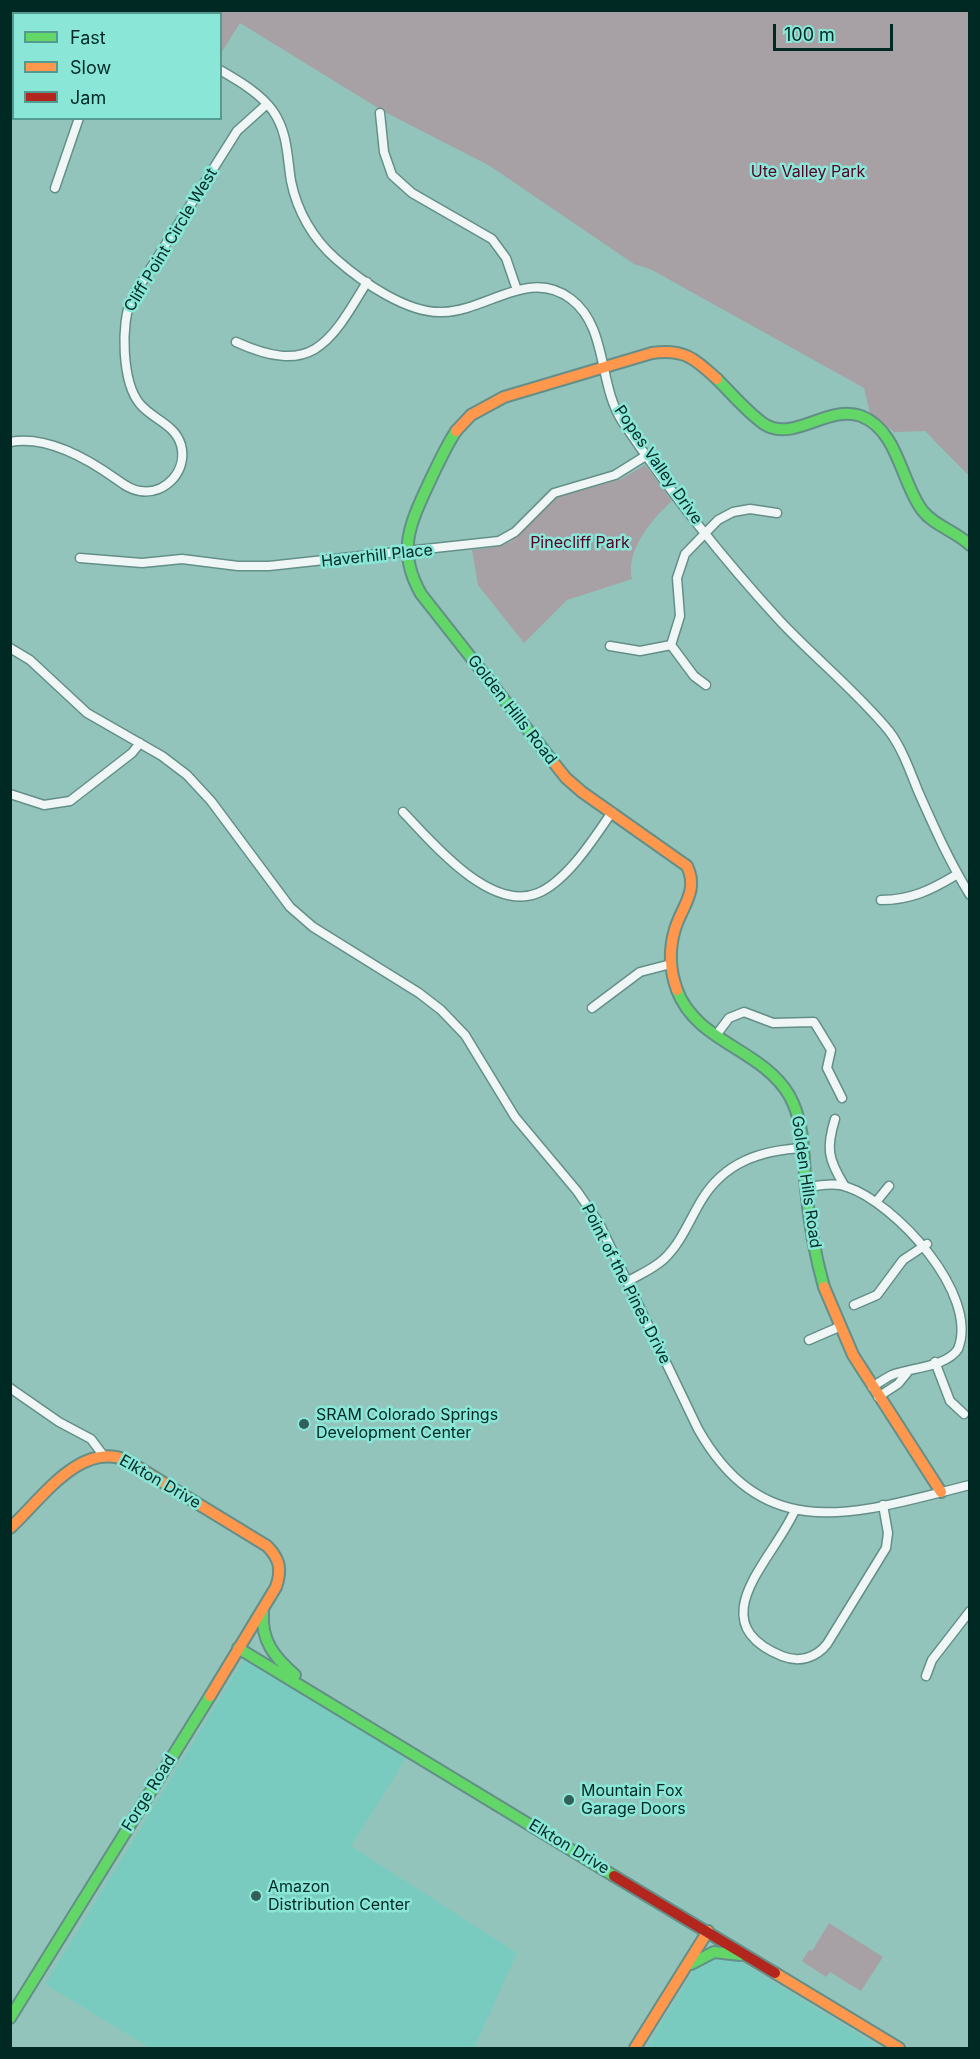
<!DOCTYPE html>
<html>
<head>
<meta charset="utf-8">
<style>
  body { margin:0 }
  #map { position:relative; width:980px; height:2059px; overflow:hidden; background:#92c4bc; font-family:Inter,sans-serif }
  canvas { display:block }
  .frame { position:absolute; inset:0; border:12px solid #002924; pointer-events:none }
  .legend { position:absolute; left:12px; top:12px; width:210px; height:108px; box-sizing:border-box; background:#8ae7d8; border:2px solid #539b90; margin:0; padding:8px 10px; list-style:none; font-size:18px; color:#002924 }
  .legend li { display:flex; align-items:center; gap:12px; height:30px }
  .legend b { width:30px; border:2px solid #539b90 }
  .scale { position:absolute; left:773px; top:24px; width:120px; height:27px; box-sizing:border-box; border:3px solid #002924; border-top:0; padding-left:8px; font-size:18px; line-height:21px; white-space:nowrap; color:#002924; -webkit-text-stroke:4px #8ae7d8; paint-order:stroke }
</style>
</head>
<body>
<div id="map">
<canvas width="980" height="2059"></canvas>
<div class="frame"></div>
<ul class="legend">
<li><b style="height:8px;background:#63d668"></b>Fast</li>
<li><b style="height:8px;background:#ff974d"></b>Slow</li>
<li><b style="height:8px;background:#b3261e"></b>Jam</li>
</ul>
<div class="scale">100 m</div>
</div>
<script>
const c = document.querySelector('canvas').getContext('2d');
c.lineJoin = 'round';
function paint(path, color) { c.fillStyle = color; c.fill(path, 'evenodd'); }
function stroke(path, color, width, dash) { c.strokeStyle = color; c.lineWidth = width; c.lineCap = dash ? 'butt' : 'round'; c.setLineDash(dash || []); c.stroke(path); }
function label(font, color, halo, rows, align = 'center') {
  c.font = font + ' Inter,sans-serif'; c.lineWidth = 5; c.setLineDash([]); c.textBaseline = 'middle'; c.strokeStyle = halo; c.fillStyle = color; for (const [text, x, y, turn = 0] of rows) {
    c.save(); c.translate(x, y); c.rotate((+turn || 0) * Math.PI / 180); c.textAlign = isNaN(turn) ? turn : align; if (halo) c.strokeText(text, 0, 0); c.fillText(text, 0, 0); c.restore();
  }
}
paint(new Path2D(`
  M246,1656L407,1757L351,1846L517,1953L474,2048H150L45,1984Z
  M724,1956L734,1958L881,2048H646L694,1970L711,1959Z`), '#7acbbf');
paint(new Path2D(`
  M221,11H969V476L925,431L894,432L870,413L864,388L652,270L634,264L490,166L383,111L240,23L221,53Z
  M645,465L672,501C653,518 625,550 632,579L567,600L524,643L478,585L472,550L496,547L510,542L555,498L621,479Z
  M829,1923L883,1957L861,1991L830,1972L826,1977L802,1961L809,1950L812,1951Z`), '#a7a0a4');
const street = new Path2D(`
  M96,10L101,14
  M220,70C239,81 260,93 273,111C288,133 287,156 291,181C297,211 313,239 336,259C362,282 408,314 443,312C487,311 529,267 571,299C608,327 598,384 622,421C670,492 723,559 781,622C816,659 857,692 889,731C902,748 910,771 918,791C934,827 949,861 970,895
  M380,113L384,152L392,175L412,193L492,239L506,258L517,290
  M55,188L79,118
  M236,342C313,377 330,343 367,282
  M10,442C46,435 88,459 116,479C123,484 131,490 140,491C166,495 188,470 181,445C175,424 152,419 140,404C122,383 120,322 132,298L237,131L267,104
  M80,558L142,563L182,559L238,566H269L499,541L515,532L554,493L615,475L647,455
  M610,646L640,651L671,645
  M10,648L30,660L87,713L162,756L187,775L211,801L290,907L313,927L419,993L441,1010L465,1035L515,1117L577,1191L599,1223L698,1429C766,1549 859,1512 970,1485
  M706,685L694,676L671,645L680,616L677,578L685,554L718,520L733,512L750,509L777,513
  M10,794L44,805L70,801L132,753L140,743
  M403,812C432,842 490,913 538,893C567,881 595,837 612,812
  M881,900C911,900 931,890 956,875
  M592,1008L640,972L671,964
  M717,1034L729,1018L744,1012L773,1023L814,1022L831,1050L827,1068L842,1098
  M835,1119C826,1148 828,1159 844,1185
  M806,1187C819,1186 835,1182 847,1187C894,1202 980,1294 958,1349C947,1367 909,1368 892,1375C885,1378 879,1383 872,1387
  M876,1202L889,1186
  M628,1281C641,1274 653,1269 664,1259C681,1243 689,1221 701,1201C724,1162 761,1150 804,1148
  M854,1305L877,1295L903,1260L927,1244
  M809,1340L839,1327
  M935,1362L950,1401L964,1414
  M10,1388L59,1422L91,1439L103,1455
  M878,1397L898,1384L907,1373
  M795,1510C774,1559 698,1622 782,1656C799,1663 816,1658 827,1644L886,1548L888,1533L883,1505
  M926,1676L932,1660L970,1611`);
const fast = new Path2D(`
  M717,379C731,393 747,412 764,424C794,443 828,404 861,416C898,430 901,482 922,510C934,526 956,531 970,545
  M456,431C445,448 437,466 428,485C409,526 397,552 421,594L550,758
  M677,990C696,1042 762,1049 789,1095C805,1123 803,1157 806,1188C809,1222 815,1255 824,1287
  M263,1613C261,1641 275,1658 295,1675
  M238,1648L614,1876
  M691,1964L714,1952L740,1955
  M10,2018L210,1696`);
const slow = new Path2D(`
  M456,431L471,415L504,397L652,353C684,348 695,359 717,379
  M550,758L566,778L582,792L687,866C699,891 682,906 675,929C669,949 670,971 677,990
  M824,1287L853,1355L941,1492
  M10,1528C41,1500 81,1439 128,1461L267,1546C280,1559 282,1570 276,1587L210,1696
  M775,1973L899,2048
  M635,2048L708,1931`);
const jam = new Path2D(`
  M614,1876L775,1973`);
stroke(street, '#648f89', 11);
stroke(fast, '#648f89', 14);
stroke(slow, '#648f89', 14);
stroke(jam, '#648f89', 14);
stroke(street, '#eff6f5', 8);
stroke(fast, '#63d668', 10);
stroke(slow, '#ff974d', 10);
stroke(jam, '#b3261e', 10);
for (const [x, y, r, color] of [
  [304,1424,6,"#335f59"],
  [569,1800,6,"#335f59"],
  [256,1896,6,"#335f59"]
]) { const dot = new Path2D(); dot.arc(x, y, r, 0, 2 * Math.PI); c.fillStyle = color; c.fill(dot); stroke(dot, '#8ae7d8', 2); }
label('16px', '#560026', '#8ae7d8', [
  ["Ute Valley Park",808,172],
  ["Pinecliff Park",580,543]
]);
label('16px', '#002924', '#8ae7d8', [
  ["Cliff Point Circle West",171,240,-59],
  ["Popes Valley Drive",658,465,55],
  ["Haverhill Place",377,556,-6],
  ["Golden Hills Road",512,710,52],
  ["Golden Hills Road",806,1182,82],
  ["Point of the Pines Drive",626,1284,63],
  ["Elkton Drive",160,1482,30],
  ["Forge Road",149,1793,-58],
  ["Elkton Drive",569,1847,31]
]);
label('16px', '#002924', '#8ae7d8', [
  ["SRAM Colorado Springs",316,1415],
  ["Development Center",316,1433],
  ["Mountain Fox",581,1791],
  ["Garage Doors",581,1809],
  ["Amazon",268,1887],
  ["Distribution Center",268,1905]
], 'left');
</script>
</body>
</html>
